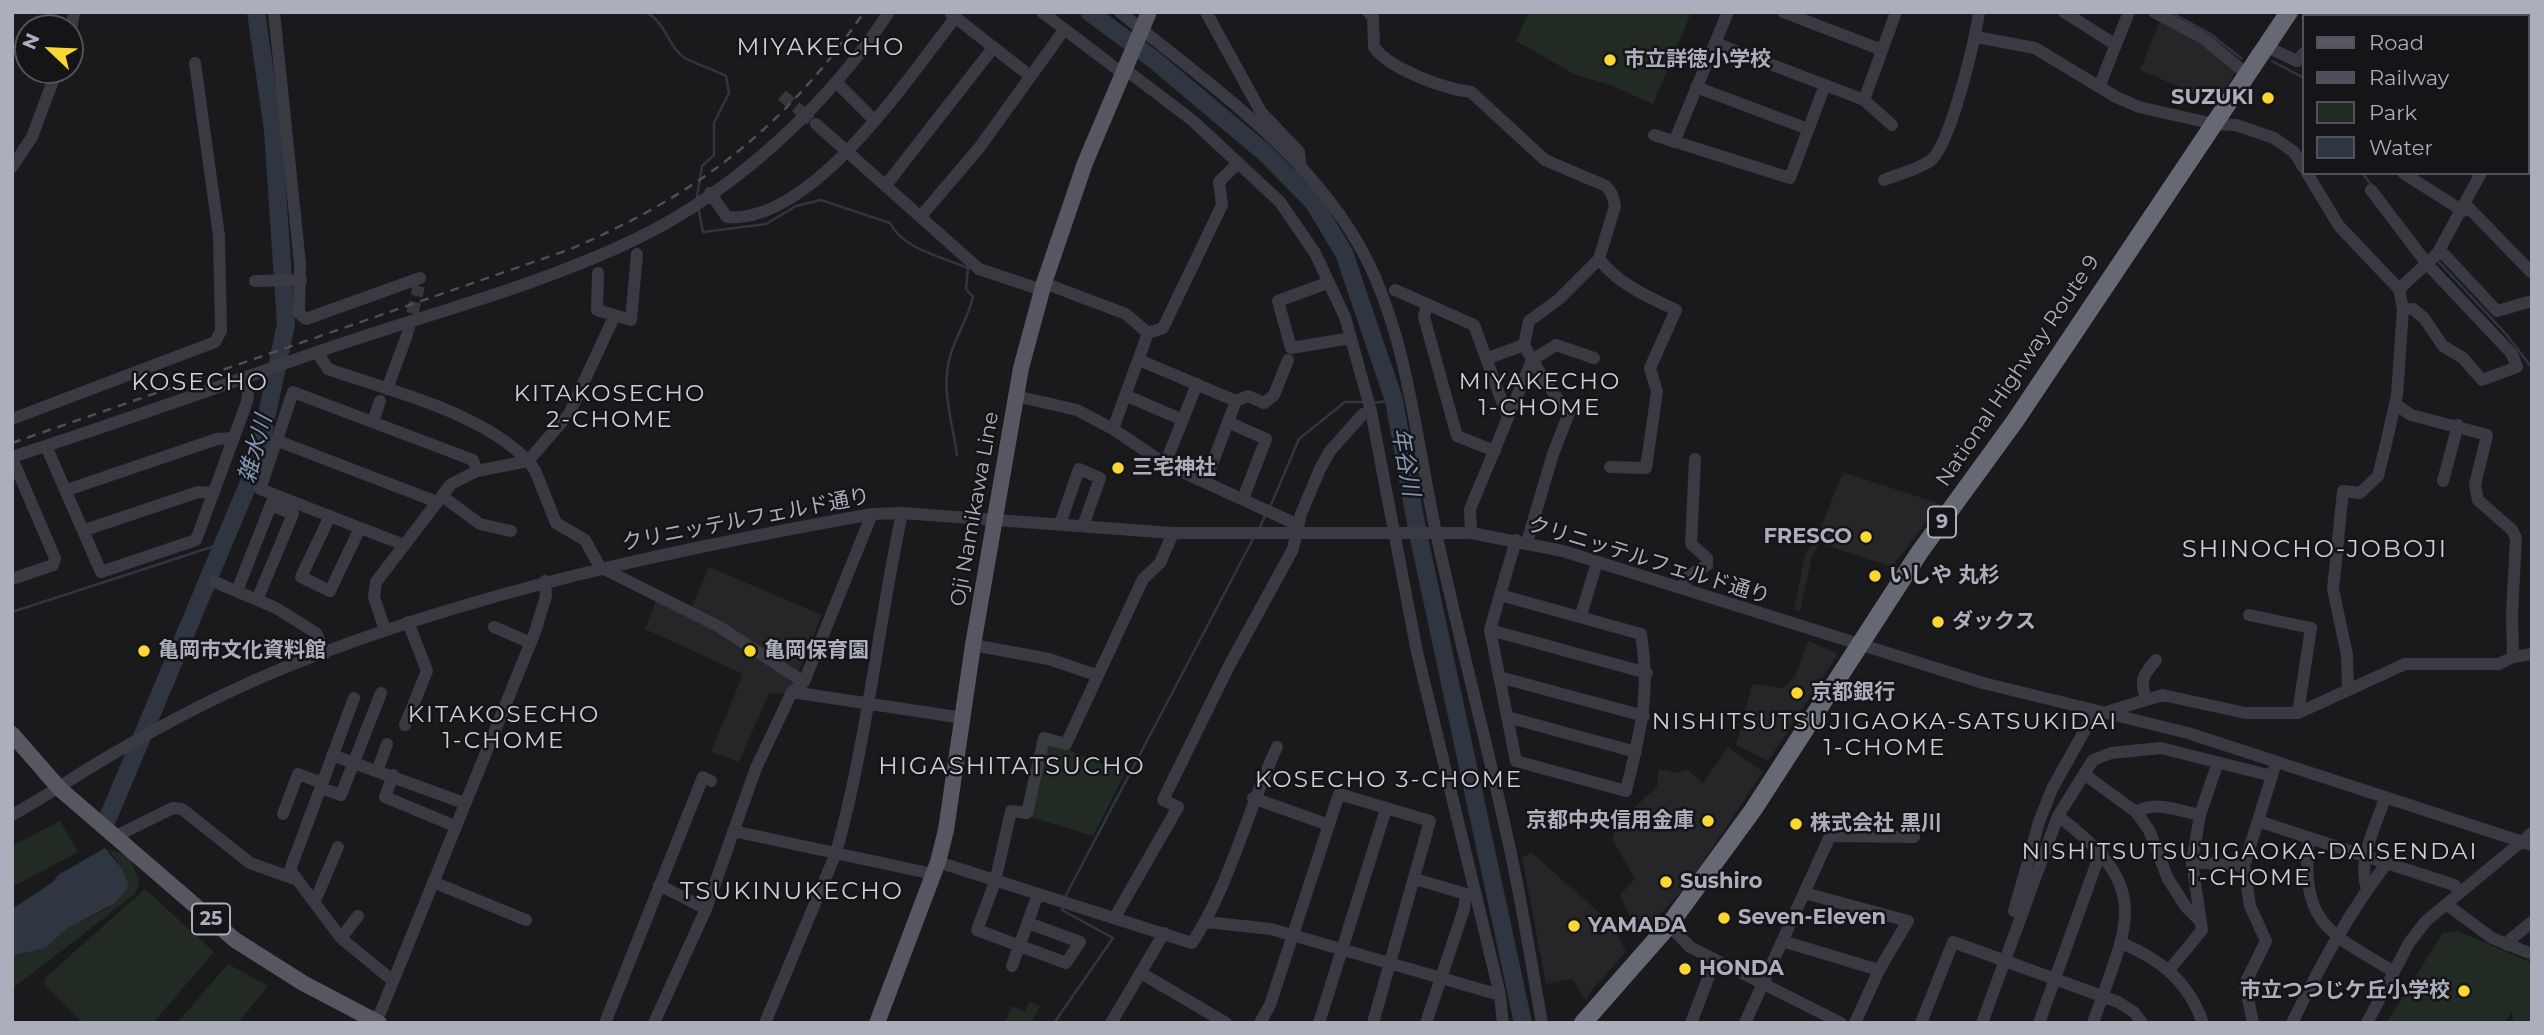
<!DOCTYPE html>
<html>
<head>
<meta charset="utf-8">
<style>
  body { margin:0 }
  #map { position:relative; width:2544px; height:1035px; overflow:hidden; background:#1a1a1c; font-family:Montserrat,sans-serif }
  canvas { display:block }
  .frame { position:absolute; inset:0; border:14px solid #acaebc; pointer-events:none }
  .legend { position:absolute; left:2302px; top:14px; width:228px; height:161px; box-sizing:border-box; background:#151517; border:2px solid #515259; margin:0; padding:9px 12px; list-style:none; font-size:21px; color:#acaebc }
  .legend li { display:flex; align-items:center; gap:14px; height:35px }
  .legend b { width:35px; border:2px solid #515259 }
  .north { position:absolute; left:14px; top:14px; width:70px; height:70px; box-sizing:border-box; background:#151517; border:2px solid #515259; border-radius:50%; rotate:293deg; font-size:19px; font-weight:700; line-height:28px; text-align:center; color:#acaebc }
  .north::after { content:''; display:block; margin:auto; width:24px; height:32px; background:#fbd733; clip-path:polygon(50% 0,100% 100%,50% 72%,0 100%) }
</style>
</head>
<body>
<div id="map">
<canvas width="2544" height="1035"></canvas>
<div class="frame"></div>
<ul class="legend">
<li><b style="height:9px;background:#565761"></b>Road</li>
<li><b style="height:9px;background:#4d4e57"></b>Railway</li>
<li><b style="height:19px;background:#212b24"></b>Park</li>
<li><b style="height:19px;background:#2f3641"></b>Water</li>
</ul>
<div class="north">N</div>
</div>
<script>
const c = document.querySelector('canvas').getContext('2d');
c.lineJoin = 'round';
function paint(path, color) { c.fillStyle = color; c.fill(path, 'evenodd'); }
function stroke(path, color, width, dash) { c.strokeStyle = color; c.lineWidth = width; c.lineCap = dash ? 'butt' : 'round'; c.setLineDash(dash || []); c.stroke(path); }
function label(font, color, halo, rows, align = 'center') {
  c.font = font + ' Montserrat,"Noto Sans JP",sans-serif'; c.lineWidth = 5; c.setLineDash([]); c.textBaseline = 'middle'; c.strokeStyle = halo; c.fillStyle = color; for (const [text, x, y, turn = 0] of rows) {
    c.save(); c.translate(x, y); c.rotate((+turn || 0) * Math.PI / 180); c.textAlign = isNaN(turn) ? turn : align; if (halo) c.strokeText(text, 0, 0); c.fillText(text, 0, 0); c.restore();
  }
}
paint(new Path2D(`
  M2160,21L2206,45L2236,71L2217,103L2140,70Z
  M1843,472L1940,504L1892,567L1820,543L1812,556L1800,612L1794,610L1805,555L1819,532Z
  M709,567L822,615L789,694L769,693L739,762L711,752L743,674L645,629L658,595L692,607Z
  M1808,641L1837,653V656L1768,761L1736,745L1752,684L1783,688L1795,677Z
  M1728,747L1763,772L1689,883L1639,937L1620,895L1635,879L1612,839L1619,821L1657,787L1659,769L1676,773L1688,770L1703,783Z
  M1531,852L1612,924L1626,952L1591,991L1586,1001L1572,979L1546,984L1522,858Z`), '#262629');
paint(new Path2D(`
  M1529,12H1685L1690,15L1653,104L1613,86L1574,74L1516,41Z
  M1051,743L1125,773L1093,836L1031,817L1046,747Z
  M60,821L78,852L12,887V846Z
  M108,849L129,856L140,883L135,894L12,989V956L45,948L68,928L108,908L118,862Z
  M145,889L214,952L153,1023H83L44,984L45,978Z
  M2457,931L2532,963V1023H2513L2512,1011L2505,1023H2386L2443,933Z
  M228,964L268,986L238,1023H177Z
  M1030,1002L1040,1006L1031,1023H1005L1012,1006L1025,1012Z`), '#212b24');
paint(new Path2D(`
  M105,848L122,869L129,886L115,903L68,928L45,948L12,956V909L53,882L58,875Z`), '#2f3641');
stroke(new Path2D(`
  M645,12C665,20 667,46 685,58C697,65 713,69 726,76L729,93L714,123V155L702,166L697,197
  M2170,12L2209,33L2241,58
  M2272,61L2304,78
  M2362,173L2373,187
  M698,207L703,232L766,224L796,206L821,200L890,223C903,249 942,257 968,268L966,289L973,297C967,323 949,345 947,374C944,396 954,432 957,455
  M2437,260L2506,334L2532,368
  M1373,403L1394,400
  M1270,507L1299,439L1345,402H1363
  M1259,529L1265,516
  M12,612L221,544
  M1065,897L1254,537
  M1054,1023L1113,938L1062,910L1063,907`), '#2f3641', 2.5);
stroke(new Path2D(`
  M1089,12L1153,59L1265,153L1314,203L1344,253L1394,400L1417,529L1523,1023
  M107,820L250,480L262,438L286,324L273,130L256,12`), '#2f3641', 18);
stroke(new Path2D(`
  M782,95L811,120
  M408,331L419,286`), '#37383c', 12, [12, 6]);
stroke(new Path2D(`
  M274,12L300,264L299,313L306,319L420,278
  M1042,12L1122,73H1130L1192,120L1280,202L1315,253L1345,317L1371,411L1417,652L1500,995L1503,1023
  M1120,12C1208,84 1311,153 1365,256C1408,340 1416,441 1436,532C1459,640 1488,746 1511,854C1523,910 1532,967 1542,1023
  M1206,12L1261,112L1299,152L1301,169
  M1368,12L1373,17L1374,47C1389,69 1445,89 1471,92L1545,160L1606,186L1612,194L1615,206L1599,259L1559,299L1529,321L1524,345C1537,369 1552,393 1569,413L1553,454L1527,542
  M1783,12L1882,50
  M2064,12L2116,45
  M2154,12L2203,38L2247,74
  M951,14L1030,76
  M2476,16L2478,12
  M70,37L74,12
  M1976,37L2035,48L2116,97L2139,107L2214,124L2236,125L2274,138L2294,152L2304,168
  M1715,43L1825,85
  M2265,46L2297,61L2304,53
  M836,82L875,121
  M1696,87L1808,129
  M2099,87L2129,12
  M2528,98L2532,96
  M1864,100L1892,125
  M816,124L979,269L1042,290
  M1654,135L1790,178L1825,85L1864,100L1896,12
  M1674,142L1728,12
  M12,167L32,137L57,70
  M2307,173L2339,226L2399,289L2403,309L2397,395L2385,448L2378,476L2360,493L2343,491L2333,589L2347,655L2348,690
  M2403,173L2463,211
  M1884,180C1898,174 1917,170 1930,161C1950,147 1976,38 1979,12
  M886,185L993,48
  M2371,190L2428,265L2512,354L2517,367L2482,380L2463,358L2443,346L2424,318L2413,309H2403
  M710,193L727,217C812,224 908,78 955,18
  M2466,205L2532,273
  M921,216L979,148L1064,30
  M2440,250L2497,311L2532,301
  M1599,259C1619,285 1647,296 1676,310L1650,368L1657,392L1646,468L1610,467
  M598,273L597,310L631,320L637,254
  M255,281L301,280
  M1044,283L1126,314L1148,333
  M1327,283L1278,301L1291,348L1351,338
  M2399,289L2437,254L2481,173
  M1395,290L1474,325L1508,418
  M1427,304L1424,317L1457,436L1495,451
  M317,352L328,369C391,391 481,412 528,461L569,414L614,317
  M1488,358L1524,345
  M1139,360L1236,401L1206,480
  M387,389L407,335
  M1016,396L1077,410L1113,429L1165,464L1294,523L1298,533
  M1127,396L1183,420
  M1236,401L1248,396L1264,403L1274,395L1288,360
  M2395,404L2411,415L2487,435L2475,485L2478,500L2512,530L2516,538L2512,614L2513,657
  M12,419L215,342L221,331L219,236L195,63
  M373,421L380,401
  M1230,423L1266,439L1243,499
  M1113,429L1148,333L1163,328L1222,205L1219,182L1238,163
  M278,441L437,502
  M46,446L101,572L196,540L247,402L248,392L241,377
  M12,457C114,424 216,388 317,352C423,315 534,288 636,239C735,191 829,104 889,12
  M12,458L55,558L53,565L12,579
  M1165,464L1197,384
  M2443,481L2458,425
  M67,490L217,439L234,438
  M442,496L480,524L511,531
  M330,516L301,577L330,591L360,528
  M1060,524L1079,469L1100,478L1083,526
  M85,530L198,492L214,493
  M1471,533L1470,509L1532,360L1556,345L1594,358
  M404,545L260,489L293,392L473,460L477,471
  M215,582L276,608L316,633L325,653
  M1681,588L1690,575L1707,565V558L1691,544L1695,459
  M237,591L274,497
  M1500,595L1641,634C1651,695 1640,732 1626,791L1516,761L1490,630Z
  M1500,595L1516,540
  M257,600L293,514L271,505
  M1581,615L1597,562
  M2249,615L2311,628L2298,713
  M494,627L531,643
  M385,630L374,597L376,582L451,484L477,471L528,461L535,470L556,523L585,540L600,567L718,626L804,682
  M1490,630L1647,673
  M973,645L1049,659L1096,675
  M1499,677L1644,716
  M792,692L963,718
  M354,698L290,870L341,938L393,981
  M2146,698C2139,680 2144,674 2156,660
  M2106,712L2163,695L2245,713H2298L2405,664H2499L2513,657L2532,654
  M1507,717L1636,752
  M405,725L427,671L408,622
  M332,755L464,803
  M378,769L387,744
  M2084,774L2136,812L2149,830L2168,879L2186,907L2201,922
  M393,775L385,797L455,826
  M321,788L341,795L381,693
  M1253,798L1329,825
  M2136,812C2156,800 2179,811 2200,815
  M283,814L298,774L322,783
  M12,815C47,796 78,774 111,755C167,722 227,691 286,667C475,591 672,550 872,514L902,513L1173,533H1471L1563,551L1983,683L2188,733L2532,845
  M2058,816C2156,890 2127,923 2093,1023
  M2258,821L2454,885L2460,891
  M733,831L933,874
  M116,836L173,808L182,809L250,863L298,880
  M2309,839C2300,922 2328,933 2393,971
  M938,862L1192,943C1229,887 1248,809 1277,747
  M2192,862L2244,866
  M1415,879L1466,894L1464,909L1426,1023
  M433,882L526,920
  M659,885L706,909
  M2367,889C2357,860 2376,826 2385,798
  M1804,893L1908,921L1879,970L1855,1023
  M315,901L338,847
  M2446,904L2492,938L2532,954
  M2014,911L2039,822L2052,789L2095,712
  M1115,917L1178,807L1163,800L1229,666L1293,549L1301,514L1320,469L1330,451L1363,414L1371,411
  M1206,922L1271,929L1500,995
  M1028,923L1080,942L1066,963L977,930L995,882L1011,811L1027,813L1044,738L1066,744L1143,579L1160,563L1173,533
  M1669,925L1690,947L1704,954L1841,1023
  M341,938L358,916
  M1782,941L1879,970
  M2122,943C2161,960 2188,981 2203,1023
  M2507,945L2511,939L2532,922
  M1012,966L1038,894
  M2170,969L2202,930L2192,862L2200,815L2218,762
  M1141,973L1226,1023
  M372,1023L381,1011L535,632L546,596L545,581
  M605,1023L703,777L711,781
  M654,1023L706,909L756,768L792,692L804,682L872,514
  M765,1023L836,853C867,742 878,626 902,513
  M1111,1023L1164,933
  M1260,1023L1270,1005L1339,794L1430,821L1373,1023
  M1319,1023L1386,809
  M1691,1023L1715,960
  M1745,1023L1830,836L1914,837
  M1921,1023L1953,942L2118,1002L2134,1012L2142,1023
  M1982,1023L2058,816L2093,760L2111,753L2161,748L2272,776
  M2039,1023L2097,862L2103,855
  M2253,1023L2245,984L2266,941L2250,906L2244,866L2274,769
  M2292,1023C2319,968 2349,912 2387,863
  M2367,1023L2409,943L2426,921L2532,833`), '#3a3b42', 12);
stroke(new Path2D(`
  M12,734L60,789L235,940L303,983L379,1023
  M877,1023L938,862L946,830L973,645L1021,368L1044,283L1085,163L1149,12`), '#565761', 16);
stroke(new Path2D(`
  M1583,1023L1669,925L1753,810L1919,553L2015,421L2289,12`), '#666873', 18);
stroke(new Path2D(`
  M12,443L568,250C696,196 785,128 864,12`), '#4d4e57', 2.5, [9, 7]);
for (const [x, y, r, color] of [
  [1610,60,7,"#fbd733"],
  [2268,98,7,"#fbd733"],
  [1118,468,7,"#fbd733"],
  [1866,537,7,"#fbd733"],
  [1875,576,7,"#fbd733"],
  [1938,622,7,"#fbd733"],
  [144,651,7,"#fbd733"],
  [750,651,7,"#fbd733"],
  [1797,693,7,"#fbd733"],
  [1708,821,7,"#fbd733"],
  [1796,824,7,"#fbd733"],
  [1666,882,7,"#fbd733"],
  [1724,918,7,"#fbd733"],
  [1574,926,7,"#fbd733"],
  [1685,969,7,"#fbd733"],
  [2464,991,7,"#fbd733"]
]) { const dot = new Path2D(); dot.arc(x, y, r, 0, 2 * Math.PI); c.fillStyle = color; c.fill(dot); stroke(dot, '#151517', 2.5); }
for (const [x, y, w] of [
  [1942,522,28],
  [211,919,38]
]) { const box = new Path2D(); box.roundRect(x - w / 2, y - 15.5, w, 31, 5); c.fillStyle = '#151517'; c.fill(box); stroke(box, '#acaebc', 2); }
label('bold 19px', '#acaebc', null, [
  ["9",1942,522],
  ["25",211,919]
]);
label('bold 21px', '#acaebc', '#151517', [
  ["市立詳徳小学校",1624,60],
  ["SUZUKI",2254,98,"right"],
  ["三宅神社",1132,468],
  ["FRESCO",1852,537,"right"],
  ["いしや 丸杉",1889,576],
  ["ダックス",1952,622],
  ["亀岡市文化資料館",158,651],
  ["亀岡保育園",764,651],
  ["京都銀行",1811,693],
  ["京都中央信用金庫",1694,821,"right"],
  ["株式会社 黒川",1810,824],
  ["Sushiro",1680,882],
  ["Seven-Eleven",1738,918],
  ["YAMADA",1588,926],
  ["HONDA",1699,969],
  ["市立つつじケ丘小学校",2450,991,"right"]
], 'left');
label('21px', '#acaebc', '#151517', [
  ["National Highway Route 9",2018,371,-56],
  ["Oji Namikawa Line",975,509,-80],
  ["クリニッテルフェルド通り",746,520,-11],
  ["クリニッテルフェルド通り",1649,561,17]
]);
c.letterSpacing = '2px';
label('23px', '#cdced8', '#151517', [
  ["MIYAKECHO",1540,382],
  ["1-CHOME",1540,408],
  ["KITAKOSECHO",610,394],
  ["2-CHOME",610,420],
  ["KITAKOSECHO",504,715],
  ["1-CHOME",504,741],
  ["NISHITSUTSUJIGAOKA-SATSUKIDAI",1885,722],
  ["1-CHOME",1885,748],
  ["KOSECHO 3-CHOME",1389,780],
  ["NISHITSUTSUJIGAOKA-DAISENDAI",2250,852],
  ["1-CHOME",2250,878]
]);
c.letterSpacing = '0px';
label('italic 23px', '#8296b8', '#151517', [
  ["雑水川",256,449,-75],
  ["年谷川",1405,462,80]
]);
c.letterSpacing = '2px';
label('24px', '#cdced8', '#151517', [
  ["MIYAKECHO",821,48],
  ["KOSECHO",200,383],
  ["SHINOCHO-JOBOJI",2315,550],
  ["HIGASHITATSUCHO",1012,767],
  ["TSUKINUKECHO",792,892]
]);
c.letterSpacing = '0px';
</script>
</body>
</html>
